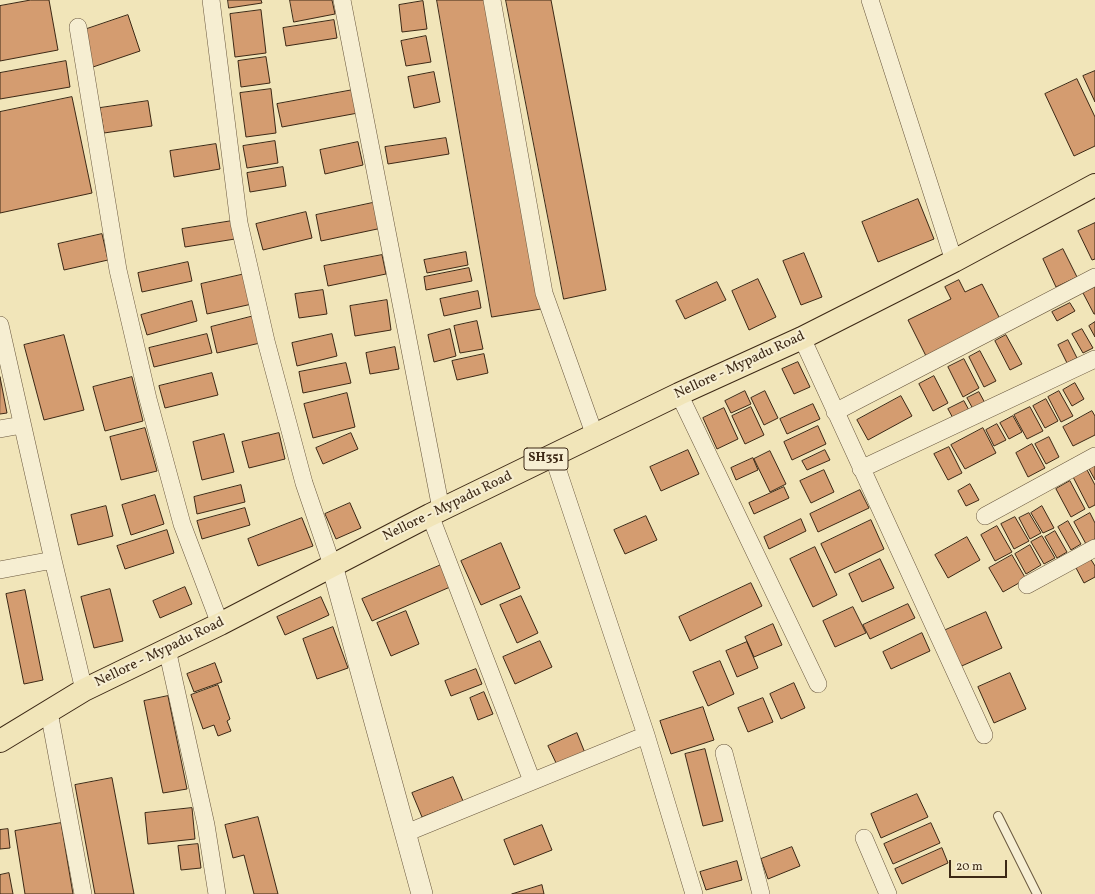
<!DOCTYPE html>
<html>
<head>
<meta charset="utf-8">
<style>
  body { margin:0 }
  #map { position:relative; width:1095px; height:894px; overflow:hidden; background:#f1e5b9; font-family:Vollkorn,serif }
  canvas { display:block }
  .scale { position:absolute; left:949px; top:860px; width:58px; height:18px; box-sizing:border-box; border:2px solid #3c2815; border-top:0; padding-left:5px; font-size:12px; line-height:14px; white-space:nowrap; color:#3c2815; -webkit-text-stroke:3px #f6eed2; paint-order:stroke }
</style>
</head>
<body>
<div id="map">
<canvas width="1095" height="894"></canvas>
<div class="scale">20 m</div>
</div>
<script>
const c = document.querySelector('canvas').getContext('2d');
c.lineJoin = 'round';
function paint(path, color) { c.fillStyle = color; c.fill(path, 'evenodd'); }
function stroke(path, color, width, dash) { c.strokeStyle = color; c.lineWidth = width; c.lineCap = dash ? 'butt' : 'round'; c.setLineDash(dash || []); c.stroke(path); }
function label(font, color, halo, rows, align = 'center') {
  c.font = font + ' Vollkorn,serif'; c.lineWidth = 4; c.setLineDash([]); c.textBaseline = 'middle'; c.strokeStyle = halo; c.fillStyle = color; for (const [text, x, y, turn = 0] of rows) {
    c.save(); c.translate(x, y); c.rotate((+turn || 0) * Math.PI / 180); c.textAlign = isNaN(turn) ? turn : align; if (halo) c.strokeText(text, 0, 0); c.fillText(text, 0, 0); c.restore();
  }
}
const building = new Path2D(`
  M31,0H49L58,50L0,61V6Z
  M228,0H261L262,3L229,8Z
  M290,0H332L335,14L294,22Z
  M437,0H487L541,309L492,317Z
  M506,0H551L606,290L564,299Z
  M423,1L427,29L402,32L399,5Z
  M261,10L266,53L235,57L230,14Z
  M128,15L140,51L93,67L81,31Z
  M334,20L337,38L286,46L283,28Z
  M426,36L431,62L406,66L401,41Z
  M266,57L270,83L241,87L238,61Z
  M66,61L70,87L0,99V73Z
  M1095,71V102L1083,76Z
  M434,72L440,102L414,108L408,77Z
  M1077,79L1095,117V146L1074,156L1045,94Z
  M271,89L276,133L246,137L240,93Z
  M353,90L358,113L282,127L277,104Z
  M72,97L92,193L0,213V112Z
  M148,101L152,126L104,133L100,108Z
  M446,138L449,154L388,164L385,147Z
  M275,141L278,163L247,168L243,146Z
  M358,142L363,165L325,174L320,150Z
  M216,144L220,169L174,177L170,151Z
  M283,167L286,186L250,192L247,173Z
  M918,199L934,239L878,262L862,222Z
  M377,202L382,228L321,241L316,215Z
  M306,212L312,238L263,250L256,224Z
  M232,221L235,239L185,247L182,229Z
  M1095,223V259L1092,260L1078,231Z
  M102,234L108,260L64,270L58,244Z
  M1063,249L1077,277L1056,287L1043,259Z
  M466,252L468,265L427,273L424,260Z
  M804,253L822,297L801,305L783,261Z
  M382,255L386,274L328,286L324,266Z
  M188,262L192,281L142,292L138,273Z
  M469,268L472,281L426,290L424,277Z
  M245,274L252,304L207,314L201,284Z
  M758,279L776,317L749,330L732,291Z
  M959,280L965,292L982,284L1000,319L926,356L908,320L951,299L945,287Z
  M717,282L726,300L685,319L676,301Z
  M1095,287V314H1094L1083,293Z
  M323,290L327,314L299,318L295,294Z
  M478,291L481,308L444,316L440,299Z
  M387,300L391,330L355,336L350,306Z
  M192,301L197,321L147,335L141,315Z
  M1070,303L1075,311L1057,321L1052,312Z
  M254,316L260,343L217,353L211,327Z
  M477,321L483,349L460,353L454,326Z
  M1095,322V337L1089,326Z
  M450,329L456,356L434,362L428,335Z
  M1082,329L1093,348L1083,353L1072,334Z
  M207,334L212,353L154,367L149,348Z
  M332,334L337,356L297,366L292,343Z
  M64,335L84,410L44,420L24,345Z
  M1006,335L1022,364L1010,370L995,341Z
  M1068,340L1077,358L1067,363L1058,345Z
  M395,347L399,369L370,374L366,353Z
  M980,351L996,381L984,387L969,357Z
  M484,354L488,373L457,380L452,361Z
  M964,359L979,388L963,397L948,367Z
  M798,362L810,387L794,394L782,369Z
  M346,363L351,383L303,393L299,372Z
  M212,373L218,395L165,408L159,386Z
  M934,376L948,403L933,411L919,384Z
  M0,377L7,413L0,414Z
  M132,377L143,421L105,431L93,387Z
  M1075,383L1084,399L1072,406L1063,390Z
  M745,391L751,404L731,413L725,401Z
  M765,391L778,418L764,425L751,398Z
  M1059,391L1073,416L1061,422L1048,397Z
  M979,392L991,414L979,420L967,398Z
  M347,393L355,427L313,438L304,404Z
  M901,396L912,416L868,440L857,420Z
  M1046,399L1058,421L1045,428L1033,406Z
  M964,401L976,423L960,431L948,409Z
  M813,404L820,419L787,434L780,419Z
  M751,407L764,435L745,444L732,416Z
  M1030,407L1043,431L1027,439L1014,415Z
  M724,408L738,439L717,449L703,418Z
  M1092,411L1095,416V435L1073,446L1063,427Z
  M1013,416L1022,432L1009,439L1000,423Z
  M997,424L1006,440L994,446L986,430Z
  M818,426L826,444L792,460L784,442Z
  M145,428L157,471L121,480L110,437Z
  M983,428L996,453L965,469L951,445Z
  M279,433L285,459L249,468L242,442Z
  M351,433L358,449L323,464L316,448Z
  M224,434L234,472L202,480L193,442Z
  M1049,437L1059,457L1046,464L1035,444Z
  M1032,444L1045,468L1028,477L1016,453Z
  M949,447L962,473L948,480L934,454Z
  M688,450L699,474L661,491L650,467Z
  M825,450L830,460L807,470L802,461Z
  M770,451L786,484L770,492L754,459Z
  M753,458L758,470L736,480L731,468Z
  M1085,466L1095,485V505L1089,508L1071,473Z
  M1095,466V480L1089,469Z
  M824,470L834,492L811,503L800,481Z
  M1070,481L1085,509L1071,517L1056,489Z
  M970,484L979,500L966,506L958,491Z
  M241,485L245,502L197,514L194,497Z
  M784,487L789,498L754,514L749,503Z
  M860,490L869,508L818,532L810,514Z
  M155,495L164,524L131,535L122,505Z
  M350,503L361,528L336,539L325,514Z
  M106,506L113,536L78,545L71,515Z
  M1042,506L1054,528L1043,533L1031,513Z
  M245,508L250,525L202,539L197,521Z
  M1029,513L1041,533L1030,539L1019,518Z
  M1090,513L1095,523V539L1086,544L1074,522Z
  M646,516L657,540L625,554L614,530Z
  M1015,517L1029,541L1014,549L1001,524Z
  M302,518L313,546L258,566L248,539Z
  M801,519L806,531L769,549L764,537Z
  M871,520L884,549L835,573L821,544Z
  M1068,521L1081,544L1071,550L1058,527Z
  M997,526L1012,552L995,561L981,535Z
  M167,530L174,553L125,569L117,546Z
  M1055,531L1067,552L1057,558L1045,537Z
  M1042,536L1055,558L1044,564L1031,542Z
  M967,537L980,560L948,578L935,555Z
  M501,543L520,588L481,605L461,561Z
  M1030,545L1041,565L1026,574L1015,554Z
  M815,547L837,595L813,607L790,559Z
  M1012,555L1026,579L1003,592L989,568Z
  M1090,558L1095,566V577L1084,583L1075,566Z
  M880,559L894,588L862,602L849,574Z
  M441,565L450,587L372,621L362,599Z
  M751,583L762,606L690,641L679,617Z
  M185,587L192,604L160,618L153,601Z
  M110,589L123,641L94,648L81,597Z
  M25,590L43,680L24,684L6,594Z
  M521,596L538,633L517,643L500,605Z
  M321,597L329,615L285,635L277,617Z
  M908,604L915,618L870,639L863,625Z
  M853,607L866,633L835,647L823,621Z
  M406,611L419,644L391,656L377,623Z
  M986,612L1002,648L955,669L939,633Z
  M773,624L782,645L754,657L745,637Z
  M333,627L348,668L317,679L303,639Z
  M922,633L930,651L891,669L883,652Z
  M540,641L552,667L515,684L503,657Z
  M747,642L758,668L737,677L726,651Z
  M720,661L734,694L708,706L693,672Z
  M215,663L222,682L194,692L187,674Z
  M476,669L482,684L451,696L445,681Z
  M1010,673L1026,709L994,723L978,687Z
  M794,683L805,708L781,719L770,694Z
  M218,685L230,719L227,721L231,731L218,736L214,725L203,729L191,695Z
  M484,692L493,714L478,720L470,698Z
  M168,696L187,789L163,793L144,701Z
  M763,698L773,722L748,732L738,708Z
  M703,707L714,740L671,754L660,721Z
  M577,733L585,753L557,765L548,746Z
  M705,749L723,821L703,826L685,754Z
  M453,777L463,801L422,817L412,793Z
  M112,778L134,894H95L75,785Z
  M917,794L928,817L881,838L871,814Z
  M192,808L195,839L148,844L145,813Z
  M258,817L278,894H254L244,855L233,858L225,825Z
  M61,823L73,894H25L15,831Z
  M931,823L940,843L893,864L884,844Z
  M542,825L552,850L514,865L504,840Z
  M8,829L10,848L0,849V830Z
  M198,844L201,868L181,870L178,846Z
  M792,847L800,866L768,879L761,859Z
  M942,848L948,863L902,884L895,869Z
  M737,861L742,880L706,890L700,872Z
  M9,873L13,894H0V875Z
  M542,885L544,894H512Z`);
paint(building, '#d49c70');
stroke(building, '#3c2815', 1);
const service = new Path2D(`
  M998,816L1037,894`);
const minor = new Path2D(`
  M211,0L239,223L266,341L304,483L332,565
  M342,0L441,509
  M492,0L544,293L595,436
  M870,0L954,261
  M78,27L118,270L148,399L182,524L220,624
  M0,325L53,560L84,690
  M802,338L984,735
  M679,394L818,684
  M835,412L1095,277
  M0,429L22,425
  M553,456L646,735L694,894
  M861,469L1095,359
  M430,515L532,781
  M985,516L1095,456
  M0,570L53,560
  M1027,585L1095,548
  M167,649L206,825L217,894
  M49,712L83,894
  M724,753L761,894
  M406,833L646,735
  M864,838L888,894`);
const tertiary = new Path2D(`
  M332,565L422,894`);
const primary = new Path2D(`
  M0,741L84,690L220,624L430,515L679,394L802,338L954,261L1095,185`);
stroke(service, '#69573e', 10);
stroke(minor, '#69573e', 18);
stroke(tertiary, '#69573e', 22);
stroke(primary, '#3c2815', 24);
stroke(service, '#f6eed2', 8);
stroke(minor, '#f6eed2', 17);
stroke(tertiary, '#f6eed2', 21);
stroke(primary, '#f1e5b9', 22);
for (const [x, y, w] of [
  [546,459,44]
]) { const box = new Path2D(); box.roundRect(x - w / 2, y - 11, w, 22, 3); c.fillStyle = '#f6eed2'; c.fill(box); stroke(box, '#3c2815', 1); }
label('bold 13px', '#3c2815', null, [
  ["SH351",546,459]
]);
label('14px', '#3c2815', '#f6eed2', [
  ["Nellore - Mypadu Road",740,366,-25],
  ["Nellore - Mypadu Road",448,507,-26],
  ["Nellore - Mypadu Road",160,653,-26]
]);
</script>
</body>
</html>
